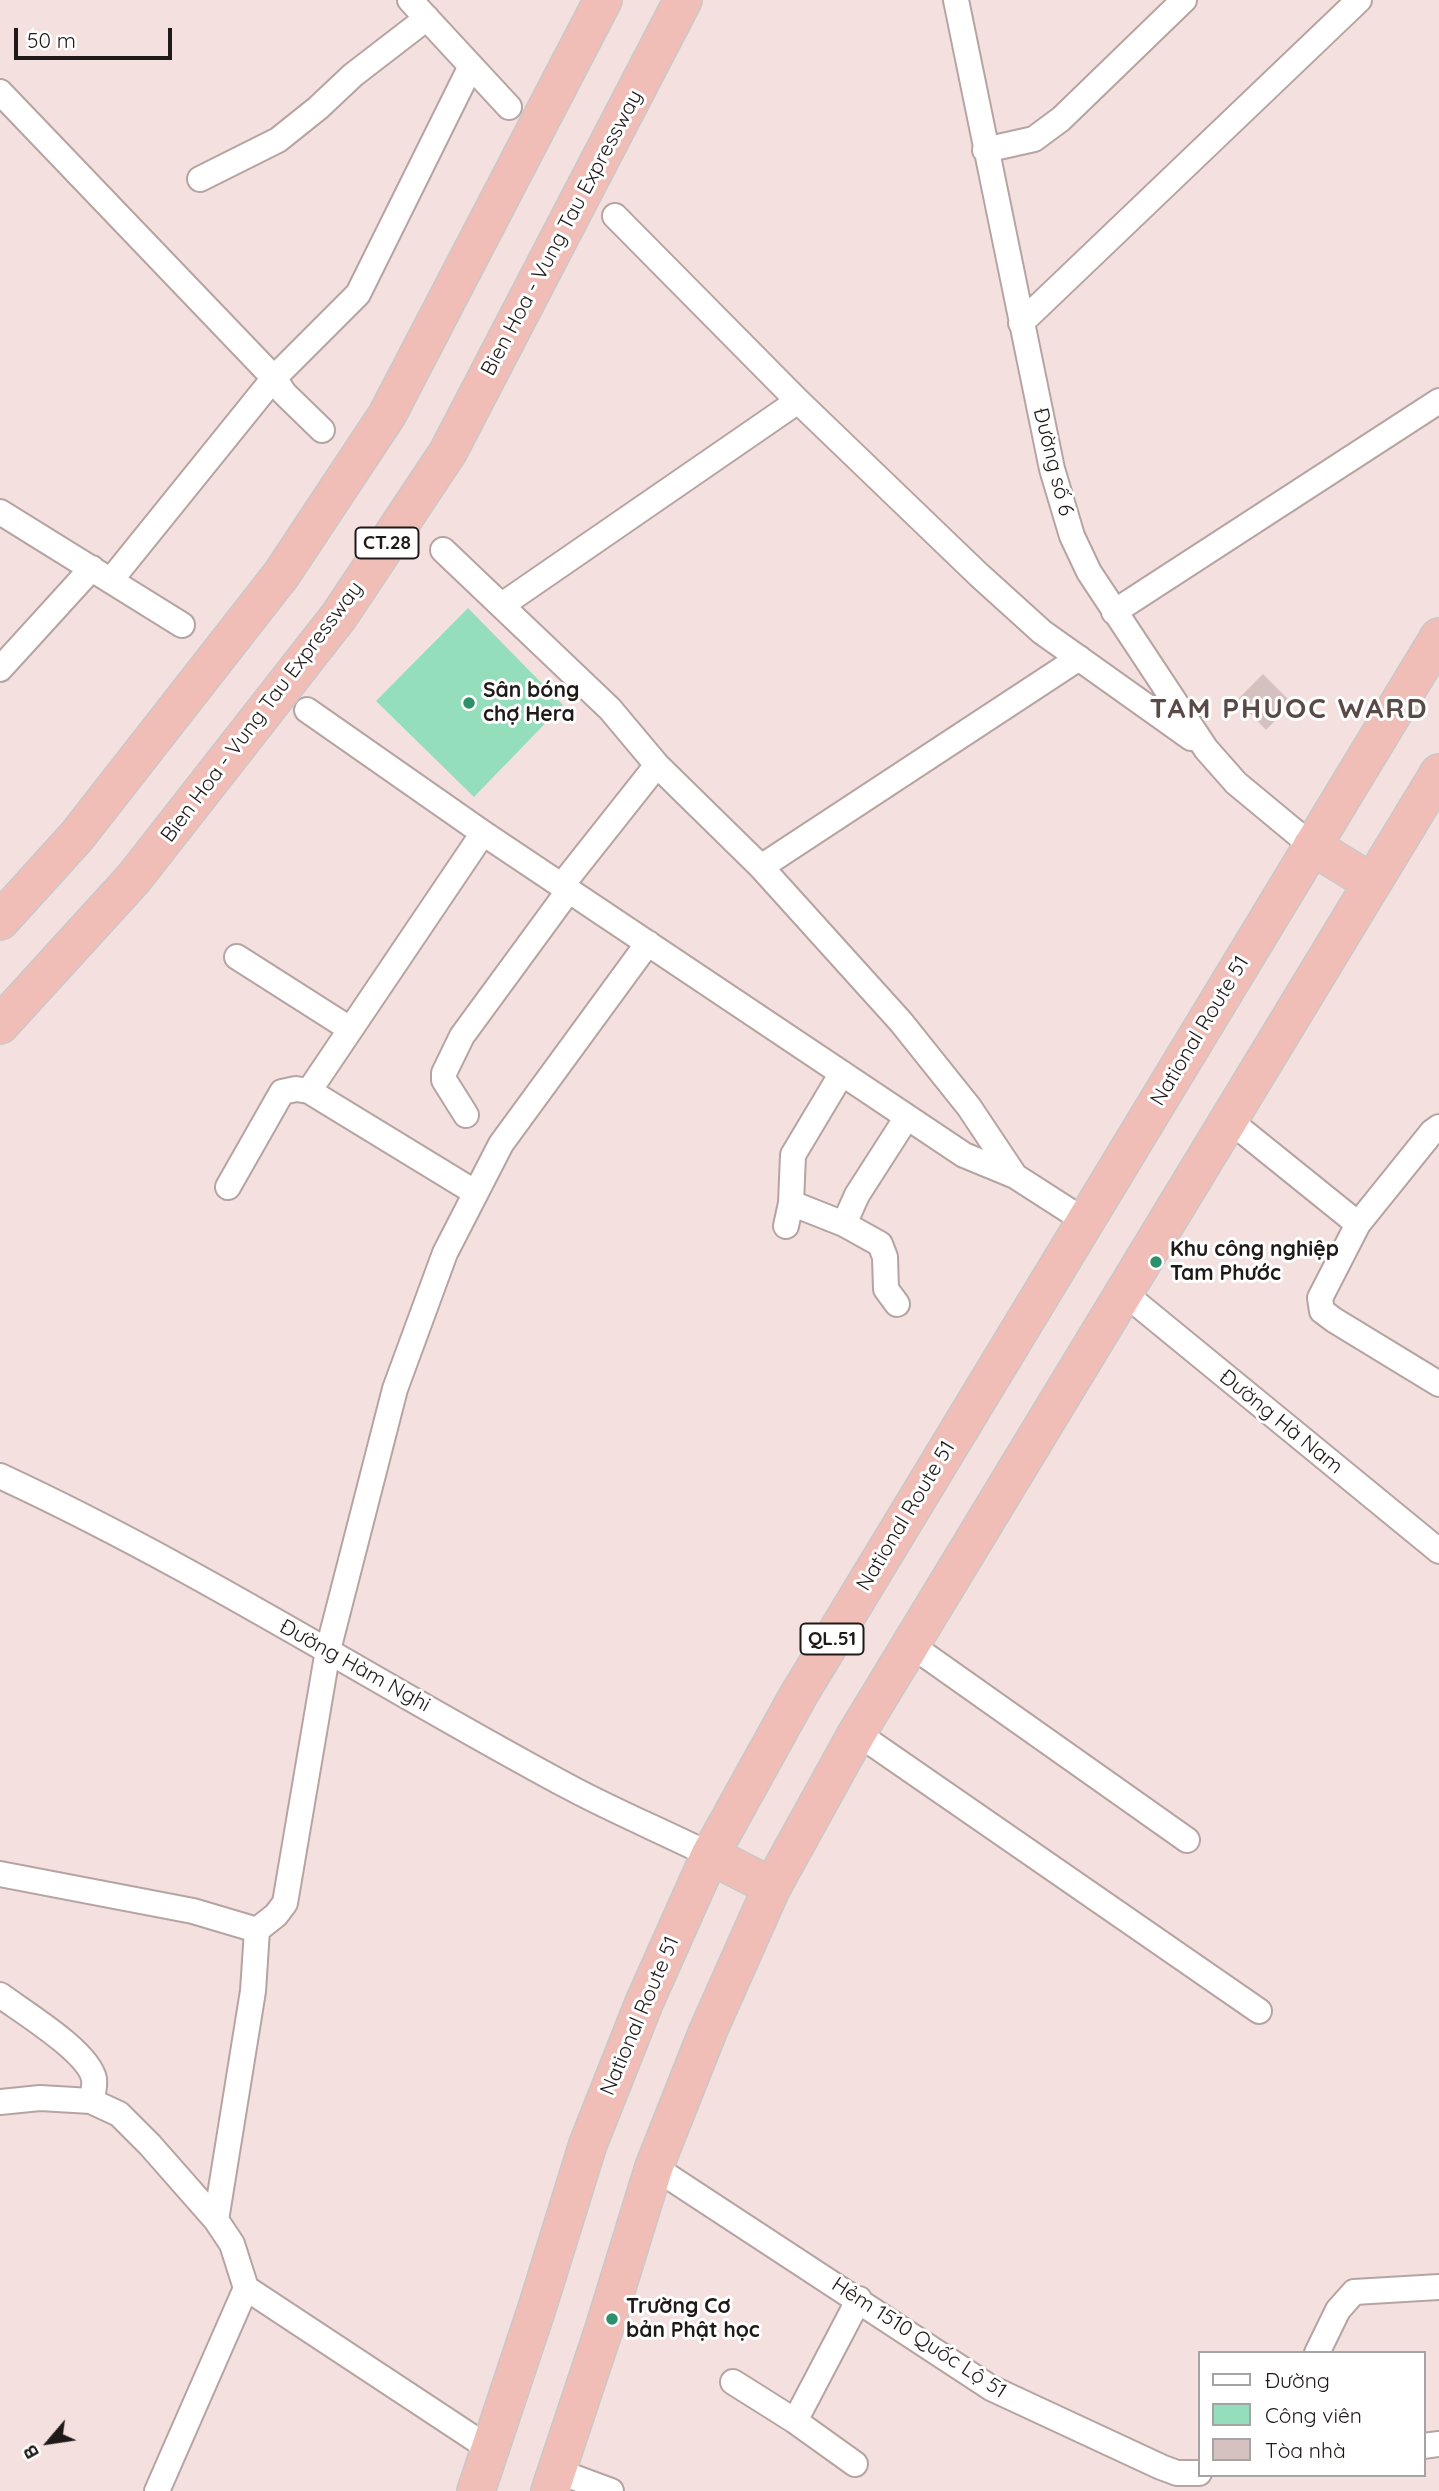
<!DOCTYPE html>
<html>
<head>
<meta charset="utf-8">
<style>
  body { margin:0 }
  #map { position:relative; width:1439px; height:2491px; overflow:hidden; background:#f4e1df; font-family:Quicksand,sans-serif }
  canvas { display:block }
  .legend { position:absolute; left:1198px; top:2351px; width:228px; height:126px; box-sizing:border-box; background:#fff; border:2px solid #a5a3a3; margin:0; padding:9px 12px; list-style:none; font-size:21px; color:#1f1918 }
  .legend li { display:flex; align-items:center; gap:14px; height:35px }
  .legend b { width:35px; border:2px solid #a5a3a3 }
  .north { position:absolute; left:14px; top:2407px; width:70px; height:70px; -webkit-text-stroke:5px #fff; paint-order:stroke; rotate:241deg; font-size:19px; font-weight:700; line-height:28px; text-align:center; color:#1f1918 }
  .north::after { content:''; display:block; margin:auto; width:24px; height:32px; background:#1f1918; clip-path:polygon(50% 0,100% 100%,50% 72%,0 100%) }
  .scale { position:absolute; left:14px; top:28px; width:158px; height:32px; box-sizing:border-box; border:4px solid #1f1918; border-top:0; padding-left:9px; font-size:21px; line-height:24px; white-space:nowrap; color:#1f1918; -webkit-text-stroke:5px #fff; paint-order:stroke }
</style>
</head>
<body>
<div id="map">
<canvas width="1439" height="2491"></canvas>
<ul class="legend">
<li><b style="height:9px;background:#fff"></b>Đường</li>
<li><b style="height:19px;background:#94debc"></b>Công viên</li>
<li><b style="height:19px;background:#d5c2c0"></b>Tòa nhà</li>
</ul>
<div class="north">B</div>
<div class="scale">50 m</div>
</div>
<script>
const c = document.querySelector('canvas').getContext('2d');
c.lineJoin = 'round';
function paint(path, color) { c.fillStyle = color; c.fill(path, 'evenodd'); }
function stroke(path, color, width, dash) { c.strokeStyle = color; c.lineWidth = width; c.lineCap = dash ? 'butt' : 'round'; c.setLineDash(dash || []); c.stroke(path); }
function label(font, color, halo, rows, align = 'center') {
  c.font = font + ' Quicksand,sans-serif'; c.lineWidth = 6; c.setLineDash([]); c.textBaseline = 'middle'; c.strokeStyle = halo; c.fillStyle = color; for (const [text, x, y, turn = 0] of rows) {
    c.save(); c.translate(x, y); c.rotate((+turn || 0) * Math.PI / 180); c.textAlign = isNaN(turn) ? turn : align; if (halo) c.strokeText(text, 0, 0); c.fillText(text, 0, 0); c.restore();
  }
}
paint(new Path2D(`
  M468,608L563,705L474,797L376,701Z`), '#94debc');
paint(new Path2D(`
  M1263,674L1292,703L1266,730L1237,700Z`), '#d5c2c0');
const minor = new Path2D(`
  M410,0L509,107
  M956,0L1052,469L1072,536L1089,572L1206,749L1236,783L1312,846
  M0,92L274,378L284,393L322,430
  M985,150L1034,139L1061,119L1184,0
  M200,179L278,140L318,108L353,75L427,18
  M615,216L798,401L979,575L1042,632L1191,738
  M1021,323L1359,0
  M0,512L182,625
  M443,550L610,709L657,765L761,867L901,1022L969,1107L1015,1176L1085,1221
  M111,580L274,378L358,294L471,66
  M502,605L798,401
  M1114,612L1439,401
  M0,669L92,568
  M307,710L483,833L964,1155L1015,1176
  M761,867L1079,658
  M562,885L657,765
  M237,957L350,1029
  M309,1091L483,833
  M466,1115L444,1080V1073L462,1036L569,890
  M1229,1120L1358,1224L1320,1298L1322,1311L1334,1320L1439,1384
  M228,1187L282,1092L296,1089L309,1091L476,1193
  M791,1203L844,1224L857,1195L907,1117
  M844,1224L880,1244L885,1257L886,1289L897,1304
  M1358,1224L1432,1132L1439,1127
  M786,1226L791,1203L793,1155L842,1073
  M1124,1293L1439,1551
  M0,1476C197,1567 380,1686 571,1788C616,1812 664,1832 710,1855
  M911,1645L1187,1840
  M857,1733L1259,2011
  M0,1874L193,1911L257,1930L253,1991L216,2220
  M257,1930L276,1915L285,1903L328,1650L395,1389L445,1253L501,1144L648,943
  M0,1995C23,2012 89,2052 94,2079C95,2087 93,2094 91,2101
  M0,2102L40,2098L91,2101L119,2114L150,2145L216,2220L232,2244L246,2288L157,2491
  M654,2167L991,2388L1161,2467L1177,2473H1199
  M246,2288L490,2449
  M1317,2353L1338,2310L1354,2292L1439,2287
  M733,2382L795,2421
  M1423,2446L1439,2444
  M855,2464L795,2421L859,2299
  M557,2471L611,2491`);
const highway = new Path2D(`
  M1312,846L1372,883
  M0,921L77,836L281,575L387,415L603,0
  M0,1025L134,878L339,616L448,452L683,0
  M710,1855L772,1887
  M476,2491L537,2308L588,2144L644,2003L710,1855L798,1696L1439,637
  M550,2491L604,2329L654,2167L708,2031L772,1887L857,1733L1439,773`);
stroke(minor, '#b6a4a2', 28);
stroke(highway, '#c9c8c8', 40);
stroke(minor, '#fff', 24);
stroke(highway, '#f1beb7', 37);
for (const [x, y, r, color] of [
  [469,703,7,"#2d906a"],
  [1156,1262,7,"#2d906a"],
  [612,2319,7,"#2d906a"]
]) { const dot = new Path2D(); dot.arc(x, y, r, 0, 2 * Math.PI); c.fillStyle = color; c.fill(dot); stroke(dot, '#fff', 2.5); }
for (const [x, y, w] of [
  [387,543,63],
  [832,1639,63]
]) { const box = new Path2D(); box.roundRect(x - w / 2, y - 15.5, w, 31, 5); c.fillStyle = '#fff'; c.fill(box); stroke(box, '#1f1918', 2); }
label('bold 19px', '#1f1918', null, [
  ["CT.28",387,543],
  ["QL.51",832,1639]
]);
label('21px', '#1f1918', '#fff', [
  ["Bien Hoa - Vung Tau Expressway",562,233,-62],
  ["Đường số 6",1053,462,76],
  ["Bien Hoa - Vung Tau Expressway",262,712,-53],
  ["National Route 51",1200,1031,-59],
  ["Đường Hà Nam",1281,1422,39],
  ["National Route 51",906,1516,-59],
  ["Đường Hàm Nghi",355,1666,29],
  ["National Route 51",640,2016,-67],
  ["Hẻm 1510 Quốc Lộ 51",919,2338,33]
]);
label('bold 21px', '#1f1918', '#fff', [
  ["Sân bóng",483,691],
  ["chợ Hera",483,715],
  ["Khu công nghiệp",1170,1250],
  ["Tam Phước",1170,1274],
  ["Trường Cơ",626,2307],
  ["bản Phật học",626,2331]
], 'left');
c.letterSpacing = '2px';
label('bold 28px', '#594a48', '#fff', [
  ["TAM PHUOC WARD",1289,710]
]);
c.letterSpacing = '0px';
</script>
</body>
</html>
